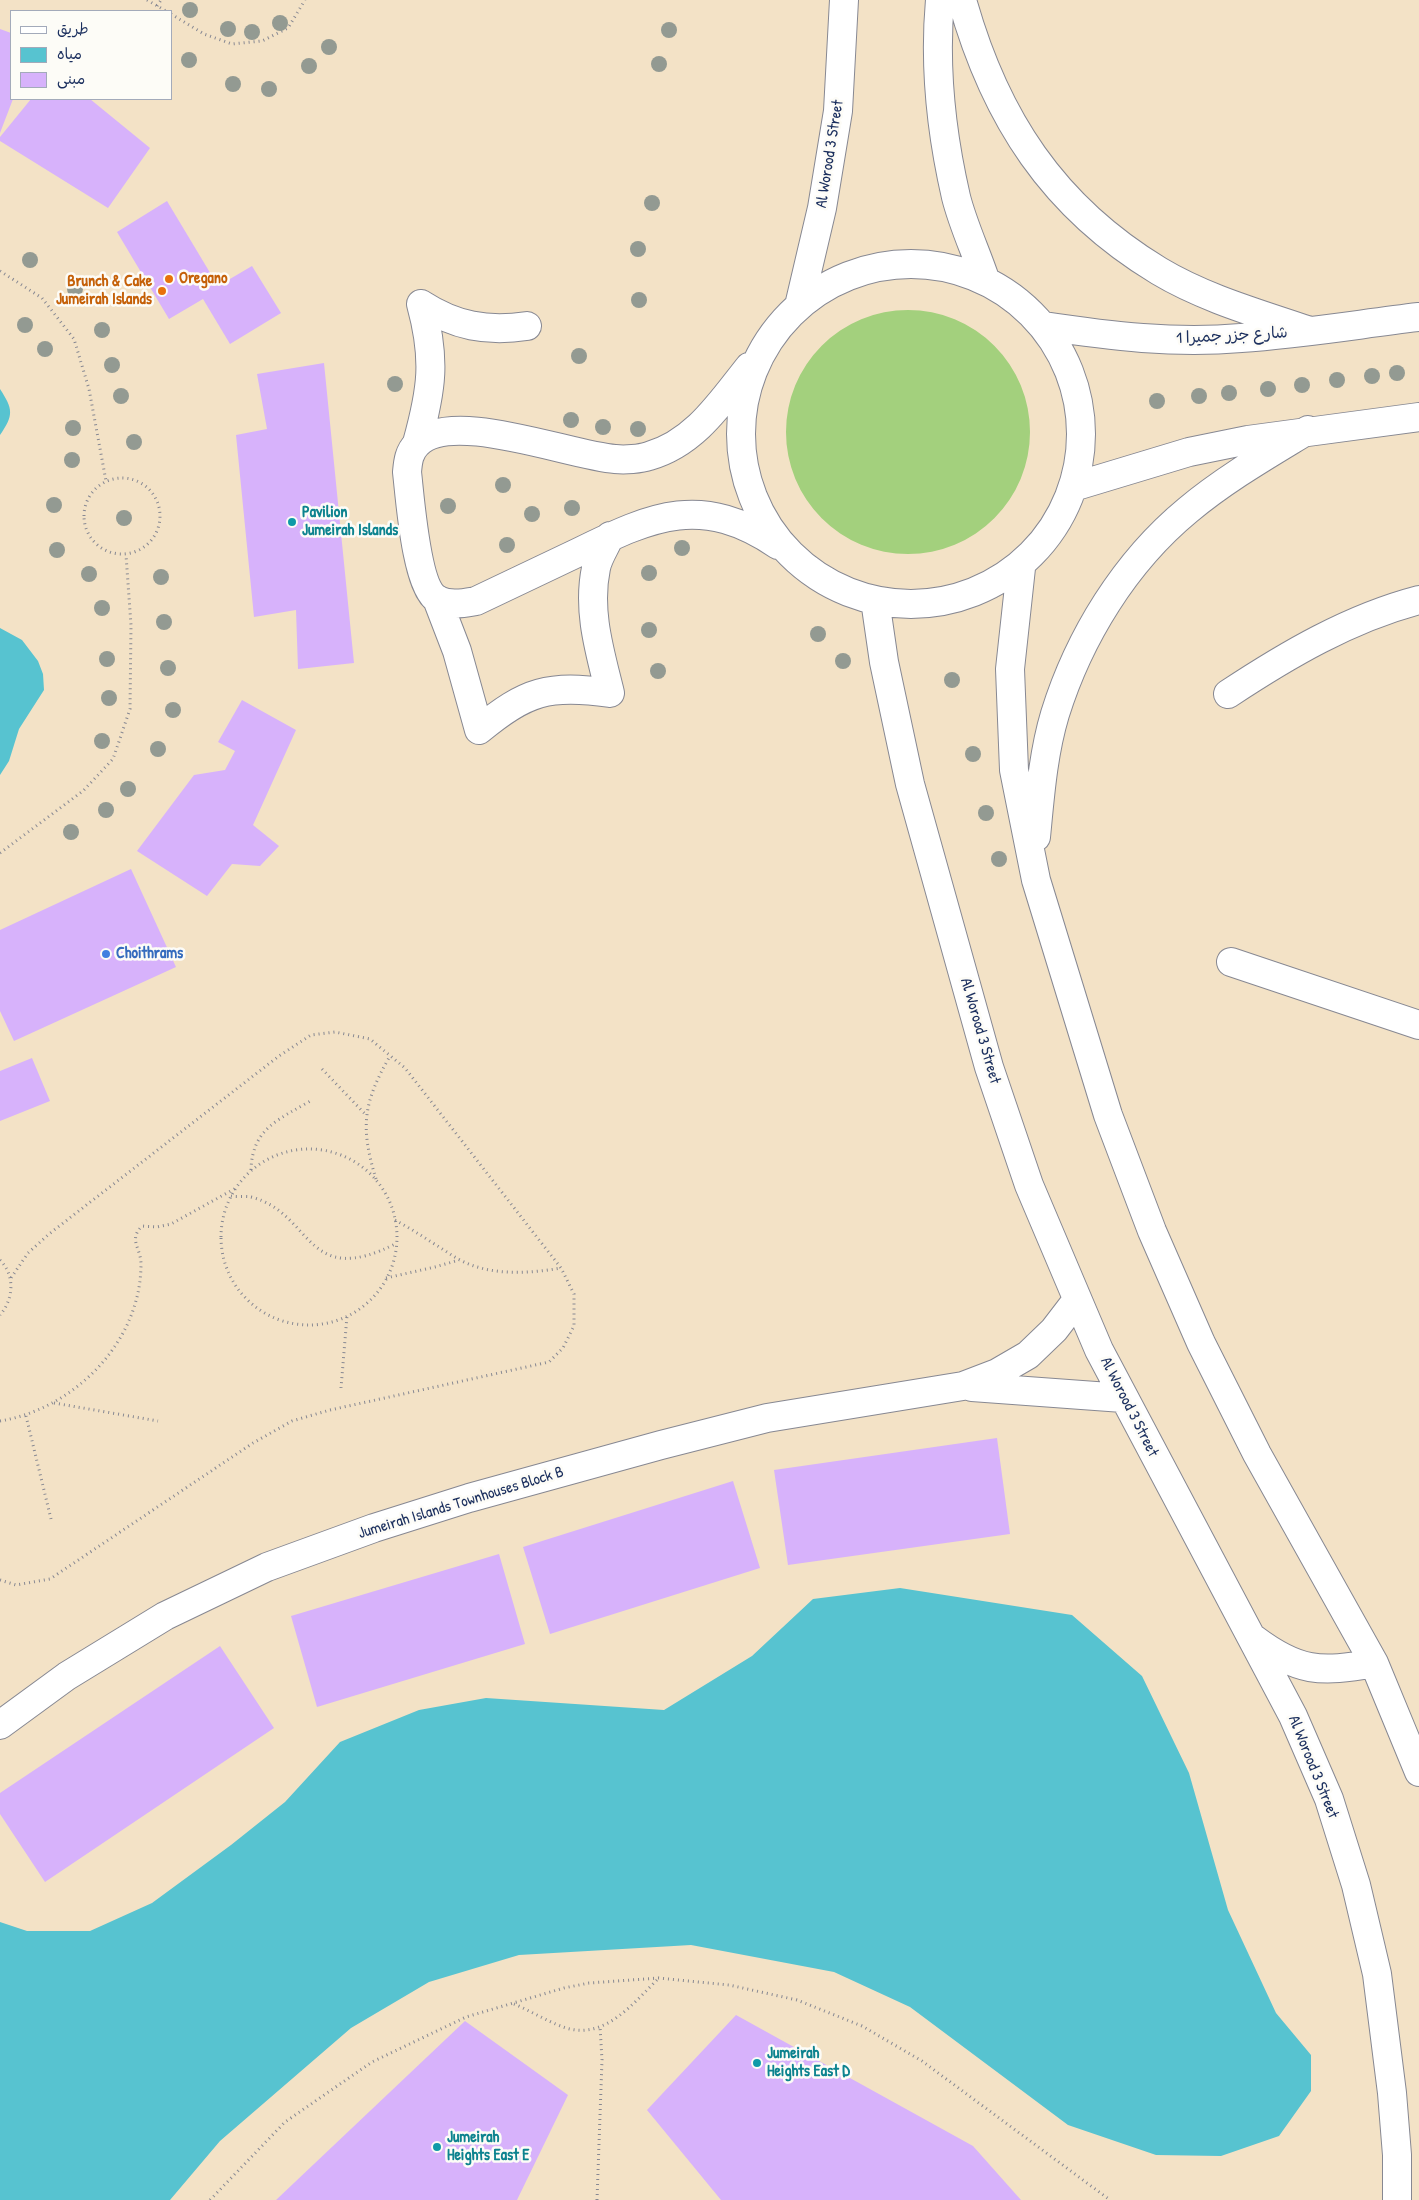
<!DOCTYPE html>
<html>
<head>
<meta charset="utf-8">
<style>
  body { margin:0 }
  #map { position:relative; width:1419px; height:2200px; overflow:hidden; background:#f3e2c6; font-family:"Patrick Hand","Playpen Sans Arabic",sans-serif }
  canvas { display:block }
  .legend { position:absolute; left:10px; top:10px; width:162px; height:90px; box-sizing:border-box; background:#fdfcf7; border:1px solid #a3aaba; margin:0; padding:6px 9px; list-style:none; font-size:15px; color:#1b2f5e }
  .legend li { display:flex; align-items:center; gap:10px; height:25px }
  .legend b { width:25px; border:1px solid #a3aaba }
</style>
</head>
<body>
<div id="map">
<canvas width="1419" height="2200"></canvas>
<ul class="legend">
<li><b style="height:6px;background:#fff"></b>طريق</li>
<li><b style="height:14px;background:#57c3d0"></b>مياه</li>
<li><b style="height:14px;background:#d7b2fb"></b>مبنى</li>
</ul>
</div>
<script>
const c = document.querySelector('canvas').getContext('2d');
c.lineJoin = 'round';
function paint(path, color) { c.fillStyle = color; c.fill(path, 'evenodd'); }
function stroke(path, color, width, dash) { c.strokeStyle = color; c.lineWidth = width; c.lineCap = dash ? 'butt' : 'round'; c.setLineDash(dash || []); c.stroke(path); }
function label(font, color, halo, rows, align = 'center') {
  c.font = font + ' "Patrick Hand","Playpen Sans Arabic",sans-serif'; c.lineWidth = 5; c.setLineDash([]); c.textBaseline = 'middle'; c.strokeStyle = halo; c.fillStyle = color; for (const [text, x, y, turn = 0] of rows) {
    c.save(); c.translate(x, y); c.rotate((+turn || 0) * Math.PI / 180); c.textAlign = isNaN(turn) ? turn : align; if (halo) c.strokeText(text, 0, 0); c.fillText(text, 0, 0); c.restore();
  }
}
paint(new Path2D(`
  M786 432a122 122 0 1 1 244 0a122 122 0 1 1-244 0Z`), '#a3d07d');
paint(new Path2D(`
  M0,389C13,409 14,415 0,435Z
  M0,628L22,640L38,661L43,674L44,690L19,729L9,761L0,775Z
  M900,1588L1072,1615L1142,1676L1189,1773L1228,1910L1276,2013L1311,2055V2091L1279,2136L1221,2156L1156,2155L1068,2125L910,2007L834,1972L691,1945L519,1955L429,1982L351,2028L220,2141L170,2200H0V1922L27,1931H90L152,1903L231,1845L285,1802L340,1742L419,1710L486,1698L664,1710L752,1656L813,1599Z`), '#57c3d0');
paint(new Path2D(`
  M0,29L11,33L13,99L0,133Z
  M31,99H90L150,148L108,208L0,141V137Z
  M167,201L218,286L252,266L281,313L230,344L203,299L169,319L117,232Z
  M324,363L354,663L298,669L296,610L254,617L236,435L267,429L257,374Z
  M242,700L296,730L253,825L279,846L260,866L232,864L207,896L137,851L194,775L225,770L235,751L218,742Z
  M131,869L176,967L14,1041L0,1011V930Z
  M32,1058L50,1101L0,1121V1071Z
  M997,1438L1010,1534L788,1565L774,1470Z
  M733,1481L760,1568L550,1634L523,1547Z
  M499,1554L525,1644L317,1707L291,1616Z
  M220,1646L274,1728L45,1882L0,1814V1793Z
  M736,2015L973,2146L1021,2200H721L647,2110Z
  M465,2021L568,2095L517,2200H276Z`), '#d7b2fb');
const minor = new Path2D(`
  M940,0C934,66 941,132 956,197C963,225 976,252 985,279
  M962,0C995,118 1053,207 1159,271C1204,298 1257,313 1307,330
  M741 434a170 170 0 1 1 340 0a170 170 0 1 1-340 0Z
  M421,304C455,326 487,332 527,326
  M799,306L822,208L838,111L844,0
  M1044,326C1110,336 1175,344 1241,338C1301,334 1360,324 1419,317
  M749,367C721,402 695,443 649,456C640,459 625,460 615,459C571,456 450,408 417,444C409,452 408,461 407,472C410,497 416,588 438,600C450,606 464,603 476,601C510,585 545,568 579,552C654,515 702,494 778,545
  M417,443C432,389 436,359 421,304
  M1073,487L1189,452L1248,440L1419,417
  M1021,568L1010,669L1014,770L1036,880L1108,1115L1152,1231L1201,1343L1257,1454L1374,1663L1419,1772
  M437,599L457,651L479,730C526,691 549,684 610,693C600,652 587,611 596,568C598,557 606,546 610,536
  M875,600L884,662L910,784L989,1067L1029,1185L1099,1350L1293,1716L1329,1799L1356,1885L1377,1974L1392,2093L1397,2155V2200
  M1228,694C1287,655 1350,618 1419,600
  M1036,837C1040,796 1043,754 1055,714C1079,637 1125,562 1188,510C1225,479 1267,455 1308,430
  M1231,962L1419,1025
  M972,1387L1123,1398
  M1254,1639C1298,1672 1320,1673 1374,1663
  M0,1725L67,1676L165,1616L267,1567L374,1528L469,1498L661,1445L767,1418L963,1386L997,1373L1028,1355L1054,1330L1077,1300`);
stroke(minor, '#878892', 30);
stroke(new Path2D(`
  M147,0L166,11
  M157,6L161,0
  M171,14L204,34L232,44L262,41L288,28L305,0
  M0,271L42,298L74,339L89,389L106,481
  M84 516a38 38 0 1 1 76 0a38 38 0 1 1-76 0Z
  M0,853L83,791L113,759L130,709L131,625L126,555
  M322,1069L366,1115
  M221 1237a88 88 0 1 1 176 0a88 88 0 1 1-176 0Z
  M251,1170C252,1128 280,1119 312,1100
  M376,1179C360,1127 363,1103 390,1056
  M231,1196C237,1197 245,1196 251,1197C314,1213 304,1291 397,1243
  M395,1220C417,1232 437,1246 458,1259C489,1276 527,1274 561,1268
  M0,1260C16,1276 13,1300 0,1315
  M386,1278L435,1267L459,1260
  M341,1388L347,1316
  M54,1403L158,1421
  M26,1416L51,1519
  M0,1421C74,1409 141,1342 141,1264C141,1248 128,1240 142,1226L157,1227L171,1224L236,1188
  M0,1580L16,1585L50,1579L253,1443L292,1421L330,1410L549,1362L563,1348L574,1326V1294L561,1268L405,1068L370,1039L335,1032L311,1035L279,1056L49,1234L28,1253L11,1278
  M514,2004C531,2011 548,2022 566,2028C606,2040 634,2002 659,1978
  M210,2200L285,2122L372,2062L466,2017L564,1988L589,1983L659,1978L729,1985L797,2000L862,2026L922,2061L1110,2200
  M597,2200L602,2060L600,2026`), '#878892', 3, [1, 4]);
stroke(minor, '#fff', 28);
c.fillStyle = '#939a92';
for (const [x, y] of [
  [190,10],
  [280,23],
  [228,29],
  [669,30],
  [252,32],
  [329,47],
  [189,60],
  [659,64],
  [309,66],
  [233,84],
  [269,89],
  [652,203],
  [638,249],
  [30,260],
  [75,289],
  [639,300],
  [25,325],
  [102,330],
  [45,349],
  [579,356],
  [112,365],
  [1397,373],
  [1372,376],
  [1337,380],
  [395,384],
  [1302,385],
  [1268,389],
  [1229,393],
  [121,396],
  [1199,396],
  [1157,401],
  [571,420],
  [603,427],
  [73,428],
  [638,429],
  [134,442],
  [72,460],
  [503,485],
  [54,505],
  [448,506],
  [572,508],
  [532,514],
  [124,518],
  [507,545],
  [682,548],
  [57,550],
  [649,573],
  [89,574],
  [161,577],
  [102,608],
  [164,622],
  [649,630],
  [818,634],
  [107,659],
  [843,661],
  [168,668],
  [658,671],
  [952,680],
  [109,698],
  [173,710],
  [102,741],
  [158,749],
  [973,754],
  [128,789],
  [106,810],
  [986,813],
  [71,832],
  [999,859]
]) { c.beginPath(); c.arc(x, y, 8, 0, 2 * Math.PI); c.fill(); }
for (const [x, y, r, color] of [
  [169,279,5,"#e8710a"],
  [162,291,5,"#e8710a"],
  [292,522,5,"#0f9aa8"],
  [106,954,5,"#3f7fe0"],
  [757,2063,5,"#0f9aa8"],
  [437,2147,5,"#0f9aa8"]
]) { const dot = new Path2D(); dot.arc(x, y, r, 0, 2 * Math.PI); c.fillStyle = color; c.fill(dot); stroke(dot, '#fdfcf7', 2); }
label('16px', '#1b2f5e', '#fdfcf7', [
  ["Al Worood 3 Street",830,154,-81],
  ["شارع جزر جميرا 1",1232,336,-3],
  ["Al Worood 3 Street",980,1031,74],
  ["Al Worood 3 Street",1129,1407,63],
  ["Jumeirah Islands Townhouses Block B",461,1503,-17],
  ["Al Worood 3 Street",1313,1767,68]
]);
label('bold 16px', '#c56008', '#fdfcf7', [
  ["Oregano",179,279],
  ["Brunch & Cake",152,282,"right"],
  ["Jumeirah Islands",152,300,"right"]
], 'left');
label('bold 16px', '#0d838f', '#fdfcf7', [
  ["Pavilion",302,513],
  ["Jumeirah Islands",302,531],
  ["Jumeirah",767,2054],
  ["Heights East D",767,2072],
  ["Jumeirah",447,2138],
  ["Heights East E",447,2156]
], 'left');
label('bold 16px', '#366cbe', '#fdfcf7', [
  ["Choithrams",116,954]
], 'left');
</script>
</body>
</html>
